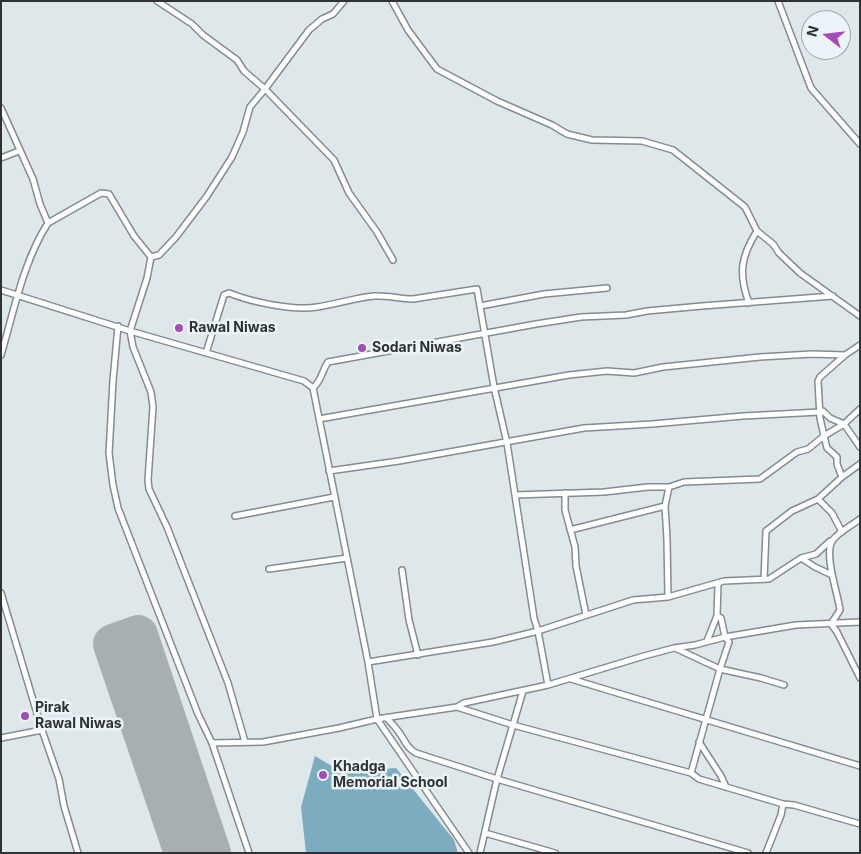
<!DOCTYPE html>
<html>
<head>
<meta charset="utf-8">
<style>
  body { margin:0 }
  #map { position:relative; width:861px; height:854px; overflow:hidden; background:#dee7ea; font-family:Inter,sans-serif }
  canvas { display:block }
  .frame { position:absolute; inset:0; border:2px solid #2f3233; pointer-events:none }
  .north { position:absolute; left:801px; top:10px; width:50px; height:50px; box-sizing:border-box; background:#ebf4f8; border:1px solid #a0a6a9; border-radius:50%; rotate:286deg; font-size:14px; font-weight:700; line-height:20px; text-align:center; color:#2f3233 }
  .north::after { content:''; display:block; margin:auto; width:18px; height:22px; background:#a34cb8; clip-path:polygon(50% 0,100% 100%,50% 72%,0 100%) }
</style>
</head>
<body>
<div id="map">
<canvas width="861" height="854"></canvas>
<div class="frame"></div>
<div class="north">N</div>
</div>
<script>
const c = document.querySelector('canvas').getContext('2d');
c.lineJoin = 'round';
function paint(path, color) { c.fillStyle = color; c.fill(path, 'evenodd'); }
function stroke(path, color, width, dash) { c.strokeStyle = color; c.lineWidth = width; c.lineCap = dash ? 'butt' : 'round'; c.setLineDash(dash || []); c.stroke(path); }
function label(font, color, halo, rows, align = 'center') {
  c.font = font + ' Inter,sans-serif'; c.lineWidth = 5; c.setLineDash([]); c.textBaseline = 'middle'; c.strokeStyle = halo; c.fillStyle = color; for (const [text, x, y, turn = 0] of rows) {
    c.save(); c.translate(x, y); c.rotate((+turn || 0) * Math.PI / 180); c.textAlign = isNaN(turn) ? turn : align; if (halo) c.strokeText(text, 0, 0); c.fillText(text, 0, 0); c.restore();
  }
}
paint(new Path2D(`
  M315,756L342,772L396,768L454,840L458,853H306L301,807Z`), '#7bacbf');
stroke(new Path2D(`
  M184,853L113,644L138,635L211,853`), '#a8afb2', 40);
const street = new Path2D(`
  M344,1L333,14L322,19L309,30L265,89L334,160L349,193L377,232L393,260
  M392,1L408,30L437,69L497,101L552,125L567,134L592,140L642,141L673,150L745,207L757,231
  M778,1L811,88L860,144
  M1,108L33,179L40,204L48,223C23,262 14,311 1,355
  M1,158L19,151
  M48,223L101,193L109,194L134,236L151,257L147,278L130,331L133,347L151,392L153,407L148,480L149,489L167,527L228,683L245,742
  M151,257L159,255L176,237L207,196L232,157L243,132L250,107L265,89L244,71L237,60L203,35L192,24L157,1
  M1,290L130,331L304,381L313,388L368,662L377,719L469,853
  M749,303C738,274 741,256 757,231L773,244L779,253L800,273L860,316
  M480,306L544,294L607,288
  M118,326L113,381L109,453L113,485L118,508L198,714L212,743L249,853
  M206,353L224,295L229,293C251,302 294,311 317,307C336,304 355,298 374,296C388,295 399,299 413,299L477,289L494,387L507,443L534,618L538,631L633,600L668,597L724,581L769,579L801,558L815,567L832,575
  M845,355L820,377L818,381L820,418L824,436L844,424L860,409
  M313,388C323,379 321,372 328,362L536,324L581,317L626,315L647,311L702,306L833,296
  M319,419L569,375L607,371L634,373L663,367L760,357L812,354L845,355L860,345
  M329,471L399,461L584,428L652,424L743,416L820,412L823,411L830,418L844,424L860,447
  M565,493V510L575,547L576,566L586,615
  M515,495L604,492L648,487H669
  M818,499L842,477L860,464
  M235,516L334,497
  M860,519C851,526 838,532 832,541C824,556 838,594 840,610L831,624L837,632L860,678
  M570,530L665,506
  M801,558L816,554L830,541L832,542
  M269,569L347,558
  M402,570L409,620L418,655
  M764,579L766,531L792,511L818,499L832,513L842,532
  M718,584L717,616L721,618L725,637L729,642L720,669L691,773L699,779L783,804L781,815L766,853
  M1,593L42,730L59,779L64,806L78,853
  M668,597L667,539L665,506L669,487L684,482L760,479L797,452L808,449L824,436L827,448L837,457V464L842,477
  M707,641L717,616
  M675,648L720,669L761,678L784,685
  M368,662L493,642L538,631L548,685
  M571,679L860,766
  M457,707L513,725L691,773
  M387,718C390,722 395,726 398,731C405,739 405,747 416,753L497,779L748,853
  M1,738L42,730
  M699,742L721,776L726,787
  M212,743L263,742L339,728L377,719L457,707L464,703L548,685L644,656L674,648L695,645L725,637L796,625L860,622
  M783,804L794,805L860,824
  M485,833L555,853
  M480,853L497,779L523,691`);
stroke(street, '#848c8f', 8);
stroke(street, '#fff', 5);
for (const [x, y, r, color] of [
  [179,328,5,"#a34cb8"],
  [362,348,5,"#a34cb8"],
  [25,716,5,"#a34cb8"],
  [323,775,5,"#a34cb8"]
]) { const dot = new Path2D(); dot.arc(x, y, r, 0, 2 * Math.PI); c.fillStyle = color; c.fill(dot); stroke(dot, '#ebf4f8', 2); }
label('bold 14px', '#2f3233', '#ebf4f8', [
  ["Rawal Niwas",189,328],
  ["Sodari Niwas",372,348],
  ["Pirak",35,708],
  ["Rawal Niwas",35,724],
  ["Khadga",333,767],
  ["Memorial School",333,783]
], 'left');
</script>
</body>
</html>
